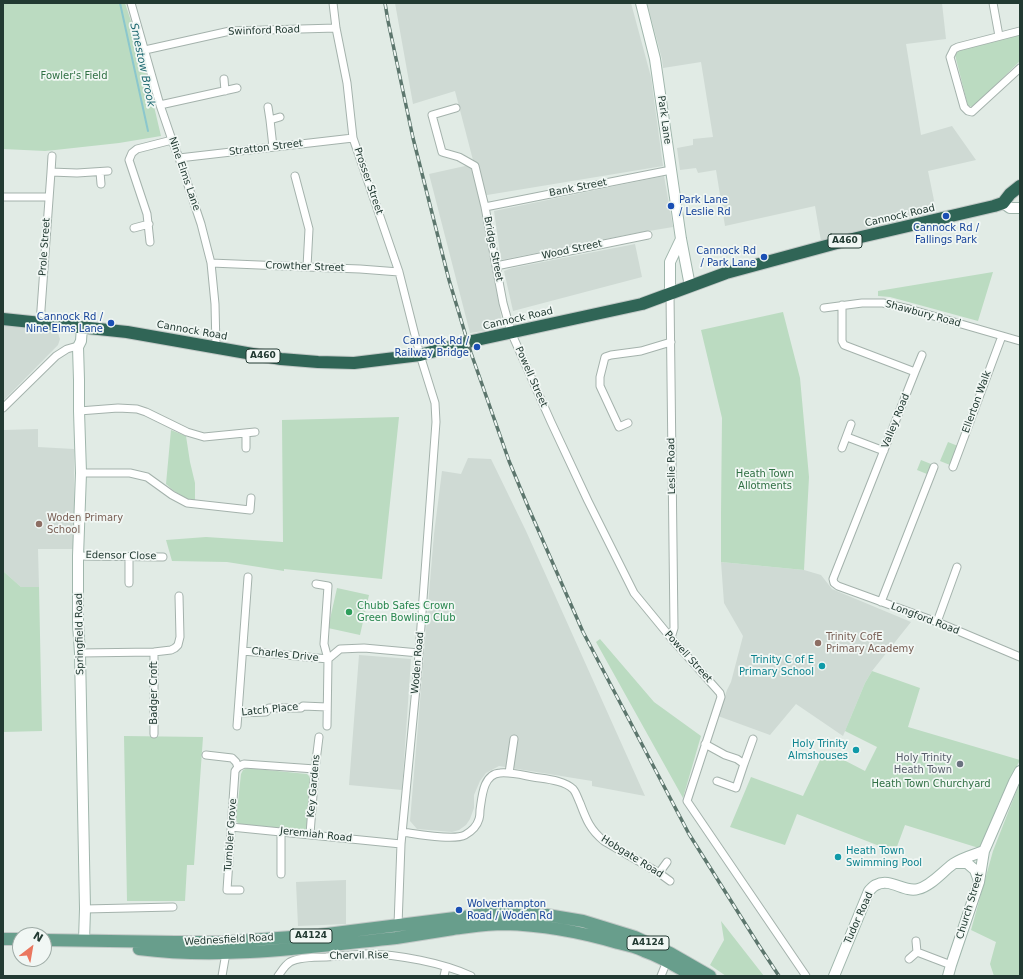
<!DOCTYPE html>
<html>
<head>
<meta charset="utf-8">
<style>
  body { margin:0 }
  #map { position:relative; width:1023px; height:979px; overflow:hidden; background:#e1ebe5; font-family:"DejaVu Sans",sans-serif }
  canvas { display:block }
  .frame { position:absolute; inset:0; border:4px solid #223a32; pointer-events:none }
  .north { position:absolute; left:12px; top:927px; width:40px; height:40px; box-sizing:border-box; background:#f1f7f4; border:1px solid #9eaba6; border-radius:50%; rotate:31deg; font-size:11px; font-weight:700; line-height:16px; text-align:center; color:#223a32 }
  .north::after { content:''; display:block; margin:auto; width:14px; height:18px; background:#ea775f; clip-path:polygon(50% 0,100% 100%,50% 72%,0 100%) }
</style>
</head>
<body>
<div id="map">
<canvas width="1023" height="979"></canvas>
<div class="frame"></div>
<div class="north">N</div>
</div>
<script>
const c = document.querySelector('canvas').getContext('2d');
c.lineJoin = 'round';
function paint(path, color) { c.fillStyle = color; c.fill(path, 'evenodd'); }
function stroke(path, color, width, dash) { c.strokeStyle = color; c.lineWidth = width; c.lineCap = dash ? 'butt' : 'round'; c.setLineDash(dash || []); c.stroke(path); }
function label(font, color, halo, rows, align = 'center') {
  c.font = font + ' "DejaVu Sans",sans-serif'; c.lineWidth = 3.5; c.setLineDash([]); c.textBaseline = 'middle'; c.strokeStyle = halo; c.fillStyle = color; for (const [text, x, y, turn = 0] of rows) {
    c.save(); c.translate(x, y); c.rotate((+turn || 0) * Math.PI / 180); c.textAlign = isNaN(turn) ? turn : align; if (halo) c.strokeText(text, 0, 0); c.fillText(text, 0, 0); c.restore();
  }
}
paint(new Path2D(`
  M395,3H631L651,77L663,166L481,196L503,328L470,333L429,174L474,164L455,91L413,104Z
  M647,3H942L946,39L906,44L921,135L952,126L976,160L928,171L937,215L821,241L815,206L725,226L716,170L698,173L696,168L680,170L677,148L693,145V139L713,137L701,62L663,68L662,59Z
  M664,176L673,227L631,234L501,260L494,211Z
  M635,244L642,277L513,311L504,271L512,268Z
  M3,325L58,333L60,339L58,345L3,401Z
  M38,429V447L74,449V549H38L39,587H21L3,571L4,430Z
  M468,458L491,459L526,531L645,796L592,786V781L499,766L486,773L480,781L474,795V808L470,819L466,825L459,830L452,832L417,829L410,821L434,534L442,471L461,474Z
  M721,562L804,570L821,575L832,589L911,622L872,671L865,683L843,736L796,704L770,735L718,716L727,690L731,682L743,636L724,603Z
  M359,655L411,659L402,790L349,785Z
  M346,880V924L298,926L296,882Z`), '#cfdad4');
paint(new Path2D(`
  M3,3H125L141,51L161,136L119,143L55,150L45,151L3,149Z
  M1020,34V61L973,107L968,106L955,55L957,52L960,50Z
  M993,272L978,321L890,297L878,296V291Z
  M783,312L800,378L809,477L804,570L721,562V513L722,418L701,330Z
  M399,417L382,579L284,569V571L227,562L172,561L166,540L206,537L283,542L282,420Z
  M171,430L186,436L190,462L195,483V500L193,501C183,497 174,492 166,484Z
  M948,442L958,446L950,465L940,461Z
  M921,460L931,464L927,474L917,470Z
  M3,571L21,587H39L42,731L3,732Z
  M337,588L369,595L360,635L328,628Z
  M600,639L654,702L701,736L683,798L596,642Z
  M872,671L920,688L908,727L1020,760L998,804L982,849L905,825L895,852L797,814L785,845L730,827L751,777L803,796L822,756L838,757L865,771L877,747L845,731L865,683Z
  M124,736L203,737L194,865H187L185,901H127Z
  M247,768L307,774L309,776L310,779L307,827L305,830L239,824L237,822L236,820L241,774L243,770Z
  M1020,782V976H994L990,964L996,942L971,930L993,851Z
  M721,921L764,976H726L710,965L724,940Z`), '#bbdbc1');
stroke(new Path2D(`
  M120,3L148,131`), '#8bc7cd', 2);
const street = new Path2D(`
  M131,3L160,105L172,140L179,158L201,224L211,263L215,304L216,348
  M333,3L336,28L347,83L353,138L399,272L420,355L435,403L436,422L418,667L401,844L398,925
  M993,3L999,36
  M1020,31L958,47L954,49L950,57L964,107L968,111L972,112L1020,68
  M145,50L230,31L336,28
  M224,79L225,91
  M160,105L237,88
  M268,107L270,120L273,147
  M456,108L432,115L442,152L445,153L459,157L475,166L485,207L503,303L511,332L551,422L588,501L634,593L671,638L720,693L721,697L687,801L806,976
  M270,120L280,117
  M179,158L353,138
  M51,172L52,156
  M100,172L101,184
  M295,176L309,229L307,267
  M3,197H48
  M485,207L671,170
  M134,228L149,224
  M150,242L147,214L129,160L132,153L137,149L172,140
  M211,263L307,267L360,269L399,272
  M496,266L648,235
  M670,294L674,628L671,638
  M842,305V341L844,345L915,372L833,579L834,583L838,586L937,622L1020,657
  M824,308L862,303H883L909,309L1020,341
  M40,323L51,172L77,173L108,171
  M915,372L922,355
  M3,408L56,356L67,349L74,347H78
  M79,411L118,408L137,409L146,412L187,432L204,437L255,432
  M628,423L619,427L600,386V377L605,357L611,355L641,351L671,342
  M847,437L884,451
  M246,448V433
  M842,448L851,424
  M953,467L1002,336
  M81,473H130L147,477L172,495L187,503L250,510L251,498
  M78,556L163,557
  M129,557V583
  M316,584L328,586L324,644L328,659L327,726
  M881,602L934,467
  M937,622L957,567
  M243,651L328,659L340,649L364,648L419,653
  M154,652V734
  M80,653L154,652L171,650L175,648L178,645L180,637L179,596
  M238,713L266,712L269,708H301L303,706L327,707
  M237,726L248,577
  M705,744L725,755L737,759L744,764L736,788L717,781
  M206,755L232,758L236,762L238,767
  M744,764L753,739
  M509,773L514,739
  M231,827L401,844
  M402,832C417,834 454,841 465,835C472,831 477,826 479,819C480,816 480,813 480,810C482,797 483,774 500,773C511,772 522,775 533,777C545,779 564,780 573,789C576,792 578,799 580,803C586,819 590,830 604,841L659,873L670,881
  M310,834L315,769L319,737
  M659,873L667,862
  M281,874V831
  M240,890H227L235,771L238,767L244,764L315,769
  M85,909L173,907
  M917,952L951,965
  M909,959L917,952L916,941
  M222,976L226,953
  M278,976C282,971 284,966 290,962C299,957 316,957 326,957C340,956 353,955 366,954C397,954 444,963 471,976
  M444,976L446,967
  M661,976L667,961`);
const secondary = new Path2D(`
  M641,3L655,59L681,239L690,286
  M1003,203L1010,208H1020
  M670,294V262L681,239
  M82,327L81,341L78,347L79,380V411L81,473L78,556V624L80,653L85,909L84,941
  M955,863H967L975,870L979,881
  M834,976L869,891C871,889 873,886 876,885C890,877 904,893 918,889C931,886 942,872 953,864C962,858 973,855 984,851
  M948,976L951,965L979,882L984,851L1014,782L1020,771`);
const primary = new Path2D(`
  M3,939H20
  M44,940L175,942H223L319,935L495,913L547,915L583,921L635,937L670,953L710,976
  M139,949C224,960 311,947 396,938C415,935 434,932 453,929C470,927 487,924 504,924C543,925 581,932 618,943C627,945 636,947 644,951C662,957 677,967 693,976`);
const highway = new Path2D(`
  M3,319L127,332L281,359L318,362L354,363L420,355L472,341L642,304L726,273L848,240L994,206L1003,203L1010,194L1020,186`);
stroke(street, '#a4b2ac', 9);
stroke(secondary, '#a0b6ac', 12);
stroke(primary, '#c1c8c6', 14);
stroke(highway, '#c1c8c6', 14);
stroke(street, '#fff', 7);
stroke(secondary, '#fff', 10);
stroke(primary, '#689e8c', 12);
stroke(highway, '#306556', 12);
const rail = new Path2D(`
  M385,3L388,21L413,138L449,280L471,353L509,461L529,509L583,632L689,834L758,944L779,976`);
stroke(rail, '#5c766d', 3.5);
stroke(rail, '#f1f7f4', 2, [6]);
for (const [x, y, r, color] of [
  [671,206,4,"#1a4fb4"],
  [946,216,4,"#1a4fb4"],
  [764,257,4,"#1a4fb4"],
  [111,323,4,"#1a4fb4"],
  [477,347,4,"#1a4fb4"],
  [39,524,4,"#8d6e63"],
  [349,612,4,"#2e9e5b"],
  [818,643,4,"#8d6e63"],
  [822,666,4,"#0f9aa8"],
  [856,750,4,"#0f9aa8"],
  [960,764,4,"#6b7280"],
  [838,857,4,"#0f9aa8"],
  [459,910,4,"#1a4fb4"]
]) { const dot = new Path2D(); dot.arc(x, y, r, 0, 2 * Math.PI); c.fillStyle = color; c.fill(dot); stroke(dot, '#f1f7f4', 1.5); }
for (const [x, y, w] of [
  [845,241,34],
  [263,356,34],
  [311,936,42],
  [648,943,42]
]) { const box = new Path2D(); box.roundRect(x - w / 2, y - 7, w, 14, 3); c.fillStyle = '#f1f7f4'; c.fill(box); stroke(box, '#223a32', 1); }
label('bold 9px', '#223a32', null, [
  ["A460",845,241],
  ["A460",263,356],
  ["A4124",311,936],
  ["A4124",648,943]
]);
label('10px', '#223a32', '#f1f7f4', [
  ["Swinford Road",264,31,-2],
  ["Park Lane",664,120,82],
  ["Stratton Street",266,148,-7],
  ["Nine Elms Lane",184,174,71],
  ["Prosser Street",368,181,71],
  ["Bank Street",578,188,-11],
  ["Cannock Road",900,216,-13],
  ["Prole Street",45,247,-86],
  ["Bridge Street",493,249,79],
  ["Wood Street",572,250,-12],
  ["Crowther Street",305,267,2],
  ["Shawbury Road",923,314,15],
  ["Cannock Road",518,319,-13],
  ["Cannock Road",192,331,10],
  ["Powell Street",531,377,66],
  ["Ellerton Walk",977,402,-70],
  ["Valley Road",896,421,-68],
  ["Leslie Road",672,466,-91],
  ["Edensor Close",121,556,1],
  ["Longford Road",925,619,21],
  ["Springfield Road",80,634,-91],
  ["Charles Drive",285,655,6],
  ["Powell Street",688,657,48],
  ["Woden Road",418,663,-85],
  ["Badger Croft",154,693,-90],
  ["Latch Place",270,710,-6],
  ["Key Gardens",314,786,-85],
  ["Tumbler Grove",231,835,-86],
  ["Jeremiah Road",316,835,6],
  ["Hobgate Road",632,857,32],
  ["Church Street",970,906,-73],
  ["Tudor Road",859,918,-66],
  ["Wednesfield Road",229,940,-3],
  ["Chervil Rise",359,956,-1]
]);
label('10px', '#2f6f43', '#f1f7f4', [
  ["Fowler's Field",74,76],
  ["Heath Town",765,474],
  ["Allotments",765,486],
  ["Heath Town Churchyard",931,784]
]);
label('10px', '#164399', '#f1f7f4', [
  ["Park Lane",679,200,"left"],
  ["/ Leslie Rd",679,212,"left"],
  ["Cannock Rd /",946,228,"center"],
  ["Fallings Park",946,240,"center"],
  ["Cannock Rd",756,251],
  ["/ Park Lane",756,263],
  ["Cannock Rd /",103,317],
  ["Nine Elms Lane",103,329],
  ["Cannock Rd /",469,341],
  ["Railway Bridge",469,353],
  ["Wolverhampton",467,904,"left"],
  ["Road / Woden Rd",467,916,"left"]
], 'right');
label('10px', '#785e54', '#f1f7f4', [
  ["Woden Primary",47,518],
  ["School",47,530],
  ["Trinity CofE",826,637],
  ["Primary Academy",826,649]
], 'left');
label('10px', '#27864d', '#f1f7f4', [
  ["Chubb Safes Crown",357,606],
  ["Green Bowling Club",357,618]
], 'left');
label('10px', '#0d838f', '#f1f7f4', [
  ["Trinity C of E",814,660],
  ["Primary School",814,672],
  ["Holy Trinity",848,744],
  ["Almshouses",848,756],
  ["Heath Town",846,851,"left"],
  ["Swimming Pool",846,863,"left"]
], 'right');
label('10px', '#5b616d', '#f1f7f4', [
  ["Holy Trinity",952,758],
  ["Heath Town",952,770]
], 'right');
label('italic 11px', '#206a72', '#f1f7f4', [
  ["Smestow Brook",142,65,78]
]);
</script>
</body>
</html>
